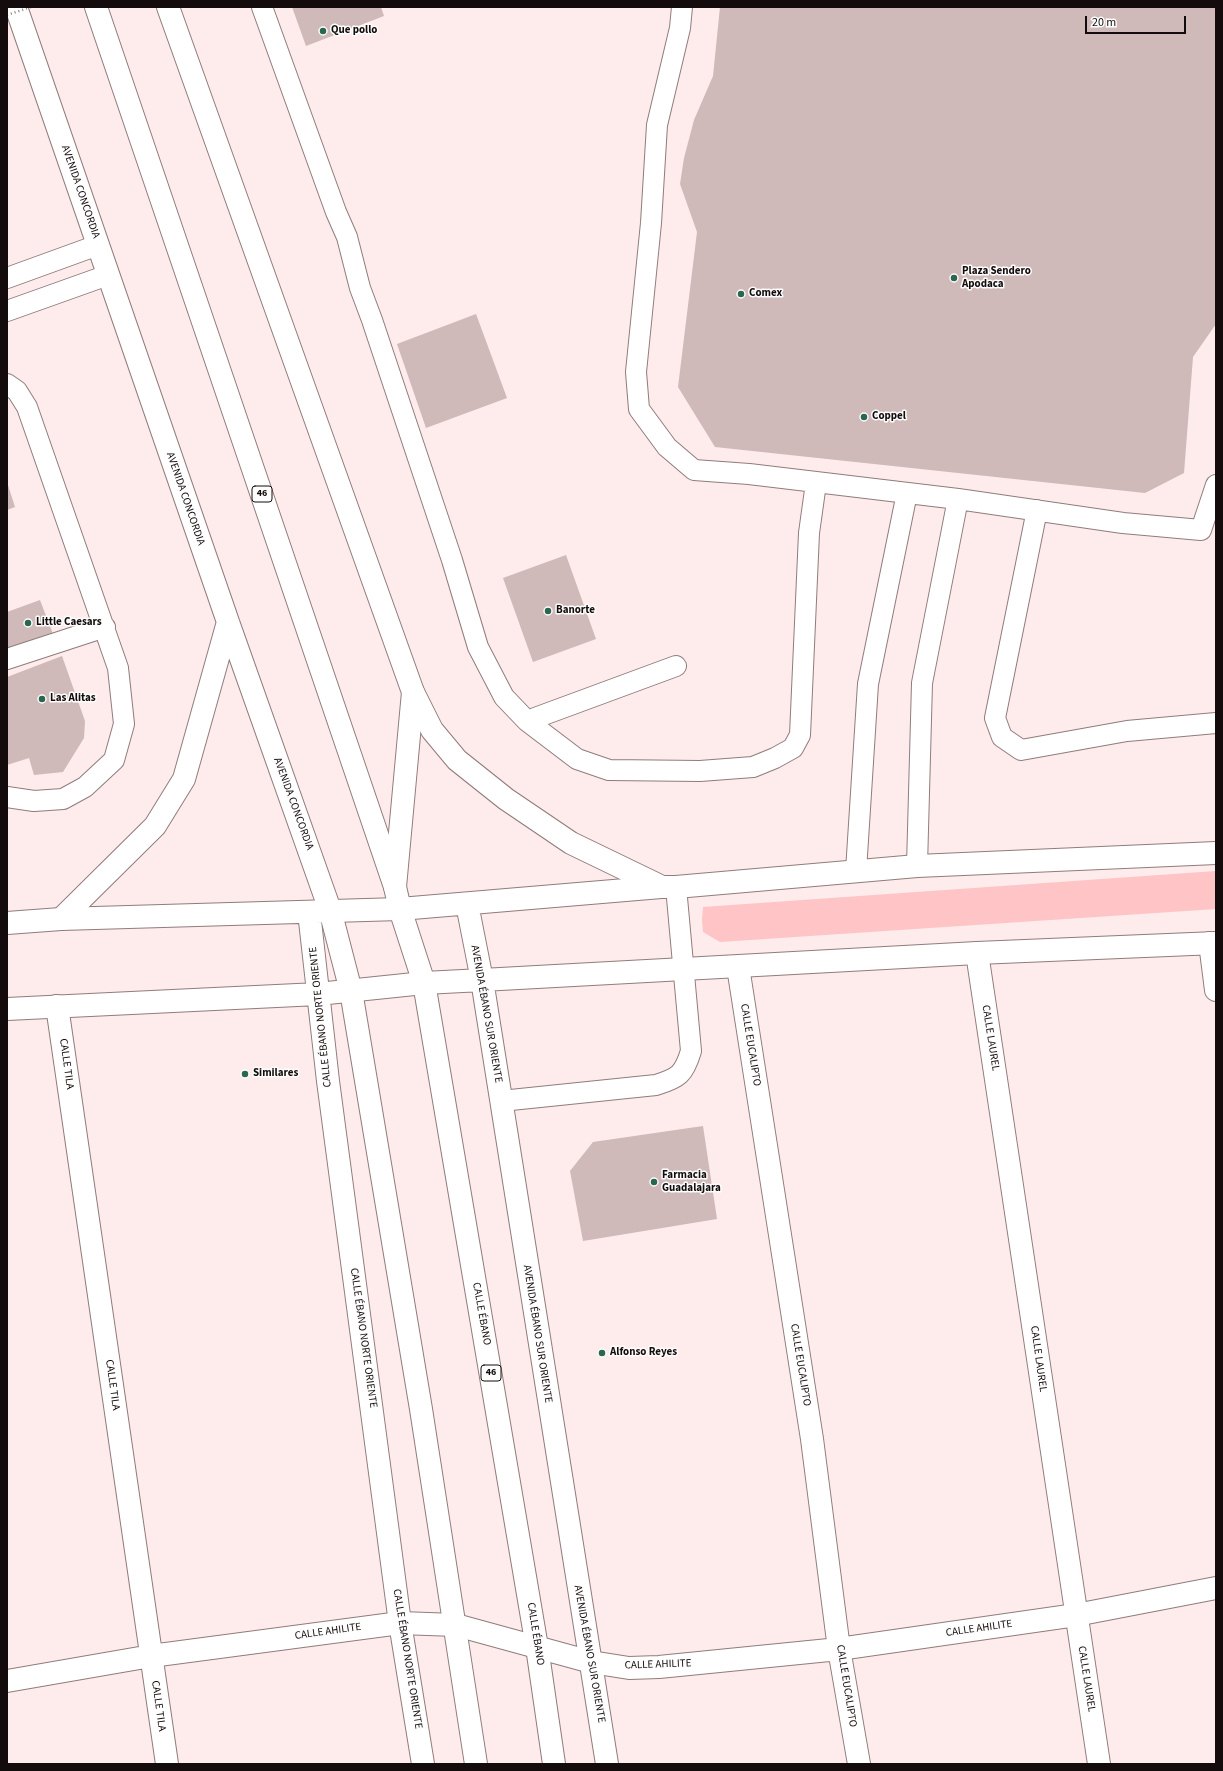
<!DOCTYPE html>
<html>
<head>
<meta charset="utf-8">
<style>
  body { margin:0 }
  #map { position:relative; width:1223px; height:1771px; overflow:hidden; background:#feebeb; font-family:"Source Sans 3",sans-serif }
  canvas { display:block }
  .frame { position:absolute; inset:0; border:8px solid #140c0c; pointer-events:none }
  .scale { position:absolute; left:1085px; top:16px; width:101px; height:18px; box-sizing:border-box; border:2px solid #140c0c; border-top:0; padding-left:5px; font-size:12px; line-height:14px; white-space:nowrap; color:#140c0c; -webkit-text-stroke:3px #fdfdfd; paint-order:stroke }
</style>
</head>
<body>
<div id="map">
<canvas width="1223" height="1771"></canvas>
<div class="frame"></div>
<div class="scale">20 m</div>
</div>
<script>
const c = document.querySelector('canvas').getContext('2d');
c.lineJoin = 'round';
function paint(path, color) { c.fillStyle = color; c.fill(path, 'evenodd'); }
function stroke(path, color, width, dash) { c.strokeStyle = color; c.lineWidth = width; c.lineCap = dash ? 'butt' : 'round'; c.setLineDash(dash || []); c.stroke(path); }
function label(font, color, halo, rows, align = 'center') {
  c.font = font + ' "Source Sans 3",sans-serif'; c.lineWidth = 3; c.setLineDash([]); c.textBaseline = 'middle'; c.strokeStyle = halo; c.fillStyle = color; for (const [text, x, y, turn = 0] of rows) {
    c.save(); c.translate(x, y); c.rotate((+turn || 0) * Math.PI / 180); c.textAlign = isNaN(turn) ? turn : align; if (halo) c.strokeText(text, 0, 0); c.fillText(text, 0, 0); c.restore();
  }
}
paint(new Path2D(`
  M1216,871V909L720,942L703,932L702,920L703,907Z`), '#fec4c6');
paint(new Path2D(`
  M292,7H381L384,16L306,46Z
  M720,7H1216V324L1193,357L1184,473L1145,493L715,447L678,387L697,232L680,184L684,158L694,120L713,76Z
  M476,314L507,398L426,428L397,344Z
  M7,482L15,507L7,510Z
  M566,555L596,639L533,662L503,578Z
  M40,600L53,634L7,650V612Z
  M62,656L85,721L84,738L63,772L34,775L29,758L7,765V677Z
  M703,1126L717,1219L583,1241L570,1171L593,1142Z`), '#cfb9b9');
const lane = new Path2D(`
  M262,7L336,212L347,237L360,288L372,320L452,560L478,647L504,697L527,721L577,759L609,770L700,771L753,767L775,758L793,748L800,735L809,533L816,483
  M682,7L680,28L657,125L651,223L636,372L639,409L667,447L694,470L749,474L958,499L1123,523L1201,530L1216,485
  M7,278L98,245
  M7,311L108,275
  M7,384L17,391L27,407L118,668L124,724L114,760L85,787L63,799L34,801L7,797
  M1037,510L995,718L1002,737L1021,750L1127,731L1216,723
  M7,659L105,627
  M527,721L676,666
  M917,866L922,683L958,499
  M856,871L868,684L907,493
  M501,1101L656,1085C679,1078 684,1074 691,1051L676,887`);
const street = new Path2D(`
  M168,7L413,692L395,887
  M1210,943L1216,990
  M977,953L1099,1764
  M738,967L812,1439L839,1649L859,1764
  M57,1006L167,1764
  M7,1681L151,1656L400,1623L456,1625L591,1662L629,1668L659,1667L839,1649L1076,1615L1216,1588`);
const secondary = new Path2D(`
  M413,692L432,730L457,760L506,799L571,843L660,886
  M467,904L482,980L607,1764
  M309,912L328,1081L400,1623L423,1764
  M7,923L61,919L400,909L661,887H676L917,866L1216,853
  M7,1009L318,994L424,983L482,980L977,953L1216,943`);
const primary = new Path2D(`
  M16,7L228,622L330,910L351,991L421,1409L476,1764
  M96,7L395,887L400,909L424,983L537,1647L554,1764
  M61,919L155,826L184,779L228,622`);
stroke(lane, '#917c7c', 22);
stroke(street, '#917c7c', 24);
stroke(secondary, '#917c7c', 24);
stroke(primary, '#917c7c', 24);
stroke(lane, '#fff', 20);
stroke(street, '#fff', 22);
stroke(secondary, '#fff', 22);
stroke(primary, '#fff', 22);
stroke(new Path2D(`
  M7,15L31,7`), '#8c7f7f', 2.5, [1, 3]);
for (const [x, y, r, color] of [
  [323,31,4,"#2b6650"],
  [954,278,4,"#2b6650"],
  [741,294,4,"#2b6650"],
  [864,417,4,"#2b6650"],
  [548,611,4,"#2b6650"],
  [28,623,4,"#2b6650"],
  [42,699,4,"#2b6650"],
  [245,1074,4,"#2b6650"],
  [654,1182,4,"#2b6650"],
  [602,1353,4,"#2b6650"]
]) { const dot = new Path2D(); dot.arc(x, y, r, 0, 2 * Math.PI); c.fillStyle = color; c.fill(dot); stroke(dot, '#fdfdfd', 1.5); }
for (const [x, y, w] of [
  [262,494,20],
  [491,1373,20]
]) { const box = new Path2D(); box.roundRect(x - w / 2, y - 8, w, 16, 3); c.fillStyle = '#fdfdfd'; c.fill(box); stroke(box, '#140c0c', 1); }
label('bold 10px', '#140c0c', null, [
  ["46",262,494],
  ["46",491,1373]
]);
label('bold 11px', '#140c0c', '#fdfdfd', [
  ["Que pollo",331,31],
  ["Plaza Sendero",962,272],
  ["Apodaca",962,285],
  ["Comex",749,294],
  ["Coppel",872,417],
  ["Banorte",556,611],
  ["Little Caesars",36,623],
  ["Las Alitas",50,699],
  ["Similares",253,1074],
  ["Farmacia",662,1176],
  ["Guadalajara",662,1189],
  ["Alfonso Reyes",610,1353]
], 'left');
label('11px', '#140c0c', '#fdfdfd', [
  ["AVENIDA CONCORDIA",80,192,71],
  ["AVENIDA CONCORDIA",185,499,71],
  ["AVENIDA CONCORDIA",293,804,70],
  ["AVENIDA ÉBANO SUR ORIENTE",486,1014,80],
  ["CALLE ÉBANO NORTE ORIENTE",321,1017,-96],
  ["CALLE LAUREL",990,1038,81],
  ["CALLE EUCALIPTO",750,1045,81],
  ["CALLE TILA",66,1064,82],
  ["CALLE ÉBANO",481,1314,80],
  ["AVENIDA ÉBANO SUR ORIENTE",537,1334,81],
  ["CALLE ÉBANO NORTE ORIENTE",363,1338,82],
  ["CALLE LAUREL",1038,1359,82],
  ["CALLE EUCALIPTO",800,1365,81],
  ["CALLE TILA",112,1385,82],
  ["CALLE AHILITE",979,1629,-8],
  ["CALLE AHILITE",328,1632,-8],
  ["CALLE ÉBANO",535,1634,81],
  ["AVENIDA ÉBANO SUR ORIENTE",589,1654,80],
  ["CALLE ÉBANO NORTE ORIENTE",407,1659,81],
  ["CALLE AHILITE",658,1665,-2],
  ["CALLE LAUREL",1086,1679,81],
  ["CALLE EUCALIPTO",846,1686,81],
  ["CALLE TILA",158,1706,82]
]);
</script>
</body>
</html>
